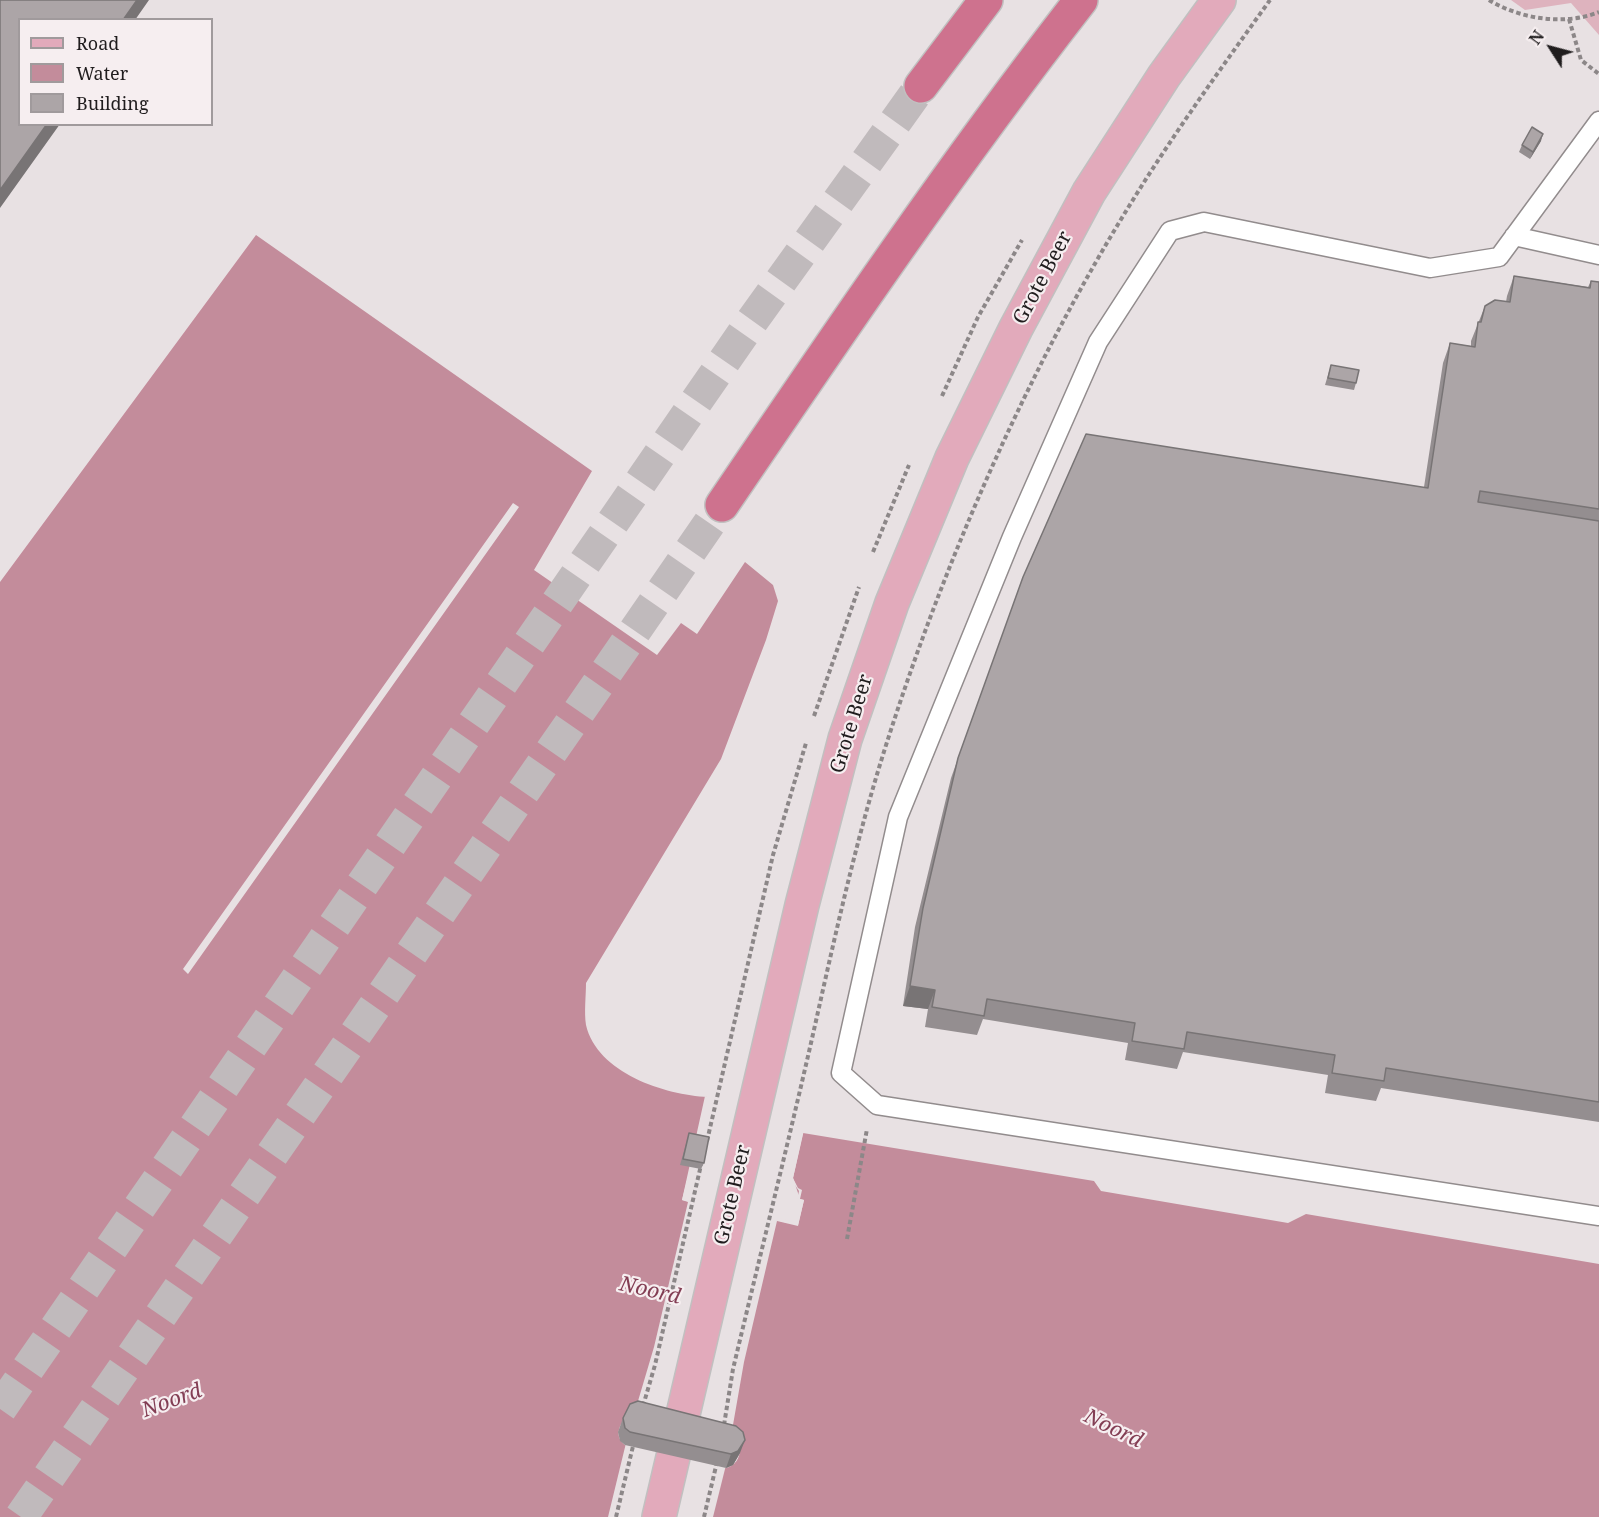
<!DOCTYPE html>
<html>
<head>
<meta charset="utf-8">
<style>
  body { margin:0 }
  #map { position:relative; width:1599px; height:1517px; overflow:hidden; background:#e8e1e3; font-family:"Noto Serif",serif }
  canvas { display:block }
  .legend { position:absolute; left:18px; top:18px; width:195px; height:108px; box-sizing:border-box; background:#f6eef0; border:2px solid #a09a9c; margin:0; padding:8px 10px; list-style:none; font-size:18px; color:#201d1e }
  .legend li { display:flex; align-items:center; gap:12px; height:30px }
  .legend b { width:30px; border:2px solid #a09a9c }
  .north { position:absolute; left:1521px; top:18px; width:60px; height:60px; -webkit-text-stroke:4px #f6eef0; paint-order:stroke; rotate:306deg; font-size:16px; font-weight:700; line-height:24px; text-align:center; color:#201d1e }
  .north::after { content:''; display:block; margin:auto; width:21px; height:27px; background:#201d1e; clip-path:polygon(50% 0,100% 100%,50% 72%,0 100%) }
</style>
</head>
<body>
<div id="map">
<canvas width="1599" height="1517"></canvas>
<ul class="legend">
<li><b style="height:8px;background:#e2aabb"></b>Road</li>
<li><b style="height:16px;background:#c38c9b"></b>Water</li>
<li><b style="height:16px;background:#aca5a7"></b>Building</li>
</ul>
<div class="north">N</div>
</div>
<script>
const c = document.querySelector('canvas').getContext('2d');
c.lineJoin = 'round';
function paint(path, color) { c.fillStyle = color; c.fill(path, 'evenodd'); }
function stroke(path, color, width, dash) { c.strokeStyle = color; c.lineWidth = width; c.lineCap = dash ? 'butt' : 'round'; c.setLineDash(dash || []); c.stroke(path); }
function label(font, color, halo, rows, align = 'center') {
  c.font = font + ' "Noto Serif",serif'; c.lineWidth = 4.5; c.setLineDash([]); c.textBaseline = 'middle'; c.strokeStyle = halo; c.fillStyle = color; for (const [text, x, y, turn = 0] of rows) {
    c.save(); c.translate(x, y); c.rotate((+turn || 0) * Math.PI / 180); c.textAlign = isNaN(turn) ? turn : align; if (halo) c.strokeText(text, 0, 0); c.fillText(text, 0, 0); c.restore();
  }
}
paint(new Path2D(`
  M1511,0H1599V35L1571,3L1525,10Z`), '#deb3be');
paint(new Path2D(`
  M256,235L592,471L534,570L657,655L681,623L697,634L745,562L773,585L778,601L766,640L721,759L586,983C586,996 584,1012 586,1025C597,1073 665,1095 708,1097L682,1200L798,1225L804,1200L800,1199L793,1178L803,1133L1094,1181L1101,1191L1288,1223L1306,1214L1599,1264V1517H0V582ZM513,503L519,507L188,974L183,969ZM625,1418L740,1449C740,1458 735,1466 726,1468L625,1445C615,1437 618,1427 625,1418Z`), '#c38c9b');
paint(new Path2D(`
  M705,1096L711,1098L686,1198L796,1222L801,1202L797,1200L799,1191L790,1178L800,1132L804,1130L793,1178L798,1188L802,1190L800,1199L804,1200L798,1226L777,1221L744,1362L730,1442L633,1418L654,1347L688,1202L682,1200Z
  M626,1443L726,1465L713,1517H608Z`), '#e8e1e3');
stroke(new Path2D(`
  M0,1409L747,328L921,86
  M21,1517L722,505`), '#c0babc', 33, [33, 16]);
const lane = new Path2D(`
  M1599,121L1499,257L1430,268L1204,222L1170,231L1098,342L1012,537L898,817L841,1073L877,1105L1599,1216
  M1514,236L1599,255`);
const primary = new Path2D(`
  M659,1517L802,905L845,739L892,603L952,458L1016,328L1089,192L1164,76L1219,0`);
const highway = new Path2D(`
  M921,86L986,0
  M722,505C838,334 954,163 1081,0`);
stroke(lane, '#928c8d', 21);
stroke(primary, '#c1c0c0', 36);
stroke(highway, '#c1c0c0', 36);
stroke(new Path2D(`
  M1489,0C1520,19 1565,26 1599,12
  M1569,19L1581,60L1599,74
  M942,396L978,317L1022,240
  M873,552L909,465
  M814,716L859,587
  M707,1141L773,855L806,743
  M847,1239L867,1129
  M643,1406L655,1365L701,1165
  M724,1425L733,1369C759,1260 786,1152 811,1043C834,941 856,838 888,739C947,555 1029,368 1131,203C1174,133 1222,67 1270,0
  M616,1517L634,1442
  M704,1517L717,1462`), '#8c8788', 4, [4.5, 3]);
stroke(lane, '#fff', 18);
stroke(primary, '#e2aabb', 33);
stroke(highway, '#ce728e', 33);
paint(new Path2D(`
  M1541,141L1530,159L1519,152L1522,145Z
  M1514,276L1588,287L1591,281L1599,282V1122L1381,1088L1376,1101L1325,1093L1328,1075L1183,1052L1177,1069L1125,1060L1128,1043L983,1019L977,1035L925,1027L928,1009L903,1006L915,927L951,778L1023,577L1424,487L1443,363L1450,343L1471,346V341L1485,306L1506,302L1507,296Z
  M1331,365L1356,383L1354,390L1325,385Z
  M689,1133L704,1163L701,1169L680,1165Z
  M623,1418L740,1453L733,1465L726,1468L625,1445L620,1441L618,1432Z`), '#948e90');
paint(new Path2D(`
  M137,0H149L135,20H123Z
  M47,124H60L0,208V190Z
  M1543,134L1541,141L1530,159L1533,152Z
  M910,986L935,990L928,1009L903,1006Z
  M745,1440L740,1453L733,1465L726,1468L731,1454Z`), '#787475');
const building = new Path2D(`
  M0,0H137L123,20H20V124H47L0,190Z
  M1532,127L1543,134L1533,152L1522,145Z
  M1514,276L1590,288L1591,281L1599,282V509L1480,491L1478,502L1599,521V1102L1386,1068L1384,1081L1332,1073L1335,1055L1187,1032L1184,1049L1132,1041L1135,1023L987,999L984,1016L932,1007L935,990L910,986L923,908L958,758L1023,577L1086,434L1428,488L1450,343L1475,347L1478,322H1481L1485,306L1495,300L1510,302Z
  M1331,365L1359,370L1356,383L1328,378Z
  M689,1133L709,1137L704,1163L683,1159Z
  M638,1401L736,1426L743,1432L745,1440L738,1451L731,1454L630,1432L625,1428L623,1418L630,1404Z`);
paint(building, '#aca5a7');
stroke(building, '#787475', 1.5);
label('20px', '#201d1e', '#f6eef0', [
  ["Grote Beer",1043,278,-62],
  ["Grote Beer",852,724,-73],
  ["Grote Beer",733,1195,-77]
]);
label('italic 21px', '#833e54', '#f6eef0', [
  ["Noord",650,1291,13],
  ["Noord",172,1401,-20],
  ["Noord",1113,1429,26]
]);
</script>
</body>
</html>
